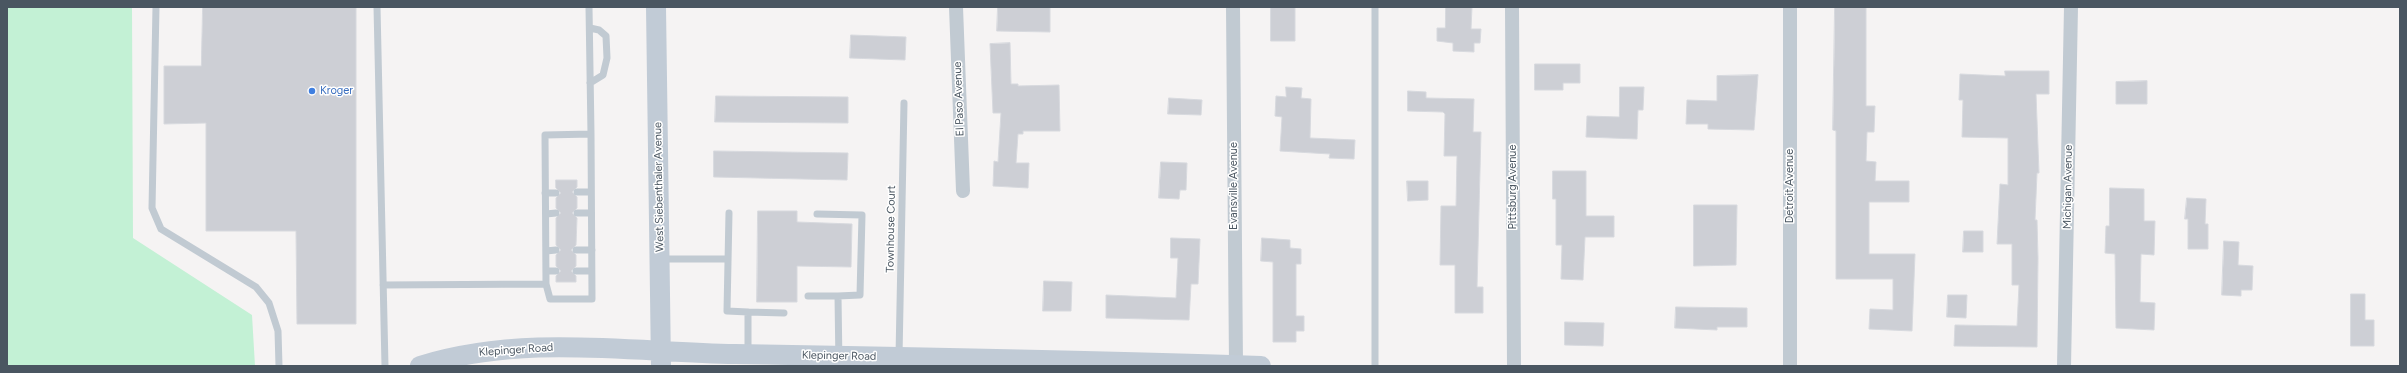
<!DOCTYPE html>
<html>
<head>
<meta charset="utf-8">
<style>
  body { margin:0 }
  #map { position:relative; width:2407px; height:373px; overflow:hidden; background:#f5f3f3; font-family:Figtree,sans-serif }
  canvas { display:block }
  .frame { position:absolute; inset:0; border:8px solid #4a5661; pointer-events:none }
</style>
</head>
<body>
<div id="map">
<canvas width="2407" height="373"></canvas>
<div class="frame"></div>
</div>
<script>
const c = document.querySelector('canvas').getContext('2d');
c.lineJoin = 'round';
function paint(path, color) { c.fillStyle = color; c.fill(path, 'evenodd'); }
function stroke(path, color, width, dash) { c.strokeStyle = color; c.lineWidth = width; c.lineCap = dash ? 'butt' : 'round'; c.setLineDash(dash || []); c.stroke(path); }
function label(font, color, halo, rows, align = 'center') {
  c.font = font + ' Figtree,sans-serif'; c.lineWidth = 3; c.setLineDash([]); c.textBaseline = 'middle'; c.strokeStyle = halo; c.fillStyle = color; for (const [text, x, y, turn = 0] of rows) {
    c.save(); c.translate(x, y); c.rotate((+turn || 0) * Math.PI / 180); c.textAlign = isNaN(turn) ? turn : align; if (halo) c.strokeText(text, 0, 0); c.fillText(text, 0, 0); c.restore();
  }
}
paint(new Path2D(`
  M7,7H132L133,238L252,315L255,366H7Z`), '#c3f1d5');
const building = new Path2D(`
  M203,7H356V324H297L296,231H206V123L164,124V66H201Z
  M998,7H1050V32L997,31Z
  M1271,7H1295V41H1271Z
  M1446,7H1472L1471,29H1481L1480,43H1474V52L1453,51V43L1437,41V28H1445Z
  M1835,7H1866V106H1875L1874,132H1867L1866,161L1876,162L1875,181H1909V202H1869V254H1915L1912,331L1869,329L1870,309L1893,310V279H1836V131L1833,130Z
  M851,35L906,37L905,60L850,58Z
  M1010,43L1011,84H1018V86L1059,85L1060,131H1023V134H1018L1016,163H1029L1028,188L993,186L994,161L998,162L1001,113H993L990,44Z
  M1535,64H1580V83H1563V90H1535Z
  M2005,71H2049V94H2036L2039,173H2037L2035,220H2037L2038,258L2037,347L1954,346L1955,325L2017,326L2019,285H2012V244H1997L2000,184L2008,185V138L1962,137L1963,100H1959L1960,74L2005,76Z
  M1758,75L1754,130L1708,129V124H1686L1687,100L1717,101V76Z
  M2147,81V104H2116V82Z
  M1286,87L1302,88L1301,98L1311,99L1310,138L1355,140L1354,159L1329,158L1330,154L1280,151L1282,117L1275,116L1276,96L1286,97Z
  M1620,87H1644L1643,110H1638L1637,139L1586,137L1587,116L1619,117Z
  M1408,91L1426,92V98L1474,99L1473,132H1481L1477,287H1483V313H1455V265H1440L1441,206H1456L1457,156H1444L1445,114L1443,112L1408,111Z
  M716,96L848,97V123L715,122Z
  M1169,98L1202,100L1201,115L1168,114Z
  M714,151L848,153L847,180L714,177Z
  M1161,162L1187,163L1186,190H1180L1179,199L1159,198Z
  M1553,171H1586V216H1614V237H1585L1583,280L1561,279L1562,245H1556V199H1553Z
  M556,180H577V187L572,192L577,197V208L572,213L577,218L576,245L571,250L576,255V266L571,271L576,276V282H556V276L561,271L556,266V255L561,250L556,245V218L561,213L556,208V198L561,193L556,188Z
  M1407,181H1428V200L1408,201Z
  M2110,188L2144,189V221H2155L2154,255L2141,254L2140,302L2155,303L2154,330L2116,328L2115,254L2105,253L2106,226H2109Z
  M2187,198L2206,199L2205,224H2208V249H2188V219H2185Z
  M1694,205H1737L1736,265L1694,266Z
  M758,211H797V222L852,224L851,267L797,266V302H757Z
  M1964,231H1983V252H1963Z
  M1171,238L1200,239L1198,284H1191L1189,320L1106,318V295L1176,298L1178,258H1171Z
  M1262,238L1290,240V248L1301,249V264H1296V316H1304V331H1296V342H1273V262L1261,261Z
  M2224,241L2239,242L2238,265L2253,266L2252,290H2241V296L2222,295Z
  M1044,281L1072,282L1071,311H1043Z
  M2351,294H2365V320H2374V346H2351Z
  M1948,295H1967L1966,318L1947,317Z
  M1676,307L1747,308V327H1717V330L1675,328Z
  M1565,322L1604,323L1603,346L1565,345Z`);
paint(building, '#cdcfd5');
stroke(building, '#d7d9de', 1);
stroke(new Path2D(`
  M156,7L152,208L161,229L256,287L269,303L278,331L279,366
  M377,7L385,366
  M590,28L599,30L606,36L607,58L603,75L590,83
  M577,192H591
  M545,193H556
  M577,213H591
  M729,213L727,311L748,312
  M546,214L556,213
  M817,214L862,215L860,295L838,296L839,366
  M576,250H592
  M546,251L556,250
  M661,259H728
  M546,271H556
  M576,271H591
  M546,284L550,299H592L591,134
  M383,285L546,284L545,135L591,134L589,7
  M808,296H838
  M748,354V312L784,313
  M899,356L904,103
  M1375,366V7`), '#c1cad2', 7);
stroke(new Path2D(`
  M956,7L963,191
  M1233,7L1236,365
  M1512,7L1514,366
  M1790,7V366
  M2064,366L2071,7`), '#c1cad2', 14);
stroke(new Path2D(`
  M656,7L661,366
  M420,366C523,334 629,352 735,354C910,357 1085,360 1261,366`), '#c1cbd6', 20);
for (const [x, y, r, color] of [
  [312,91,4,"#3f7fe0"]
]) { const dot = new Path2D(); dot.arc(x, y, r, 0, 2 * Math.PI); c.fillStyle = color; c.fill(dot); stroke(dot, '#fff', 1.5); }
label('11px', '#366cbe', '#fff', [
  ["Kroger",320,91]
], 'left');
label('11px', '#4a5661', '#fff', [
  ["El Paso Avenue",959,99,-92],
  ["Evansville Avenue",1234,186,-90],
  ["Detroit Avenue",1790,186,-90],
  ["West Siebenthaler Avenue",659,187,-91],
  ["Pittsburg Avenue",1513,187,-90],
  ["Michigan Avenue",2068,187,-89],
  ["Townhouse Court",891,229,-89],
  ["Klepinger Road",516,350,-4],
  ["Klepinger Road",839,356,1]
]);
</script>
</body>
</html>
